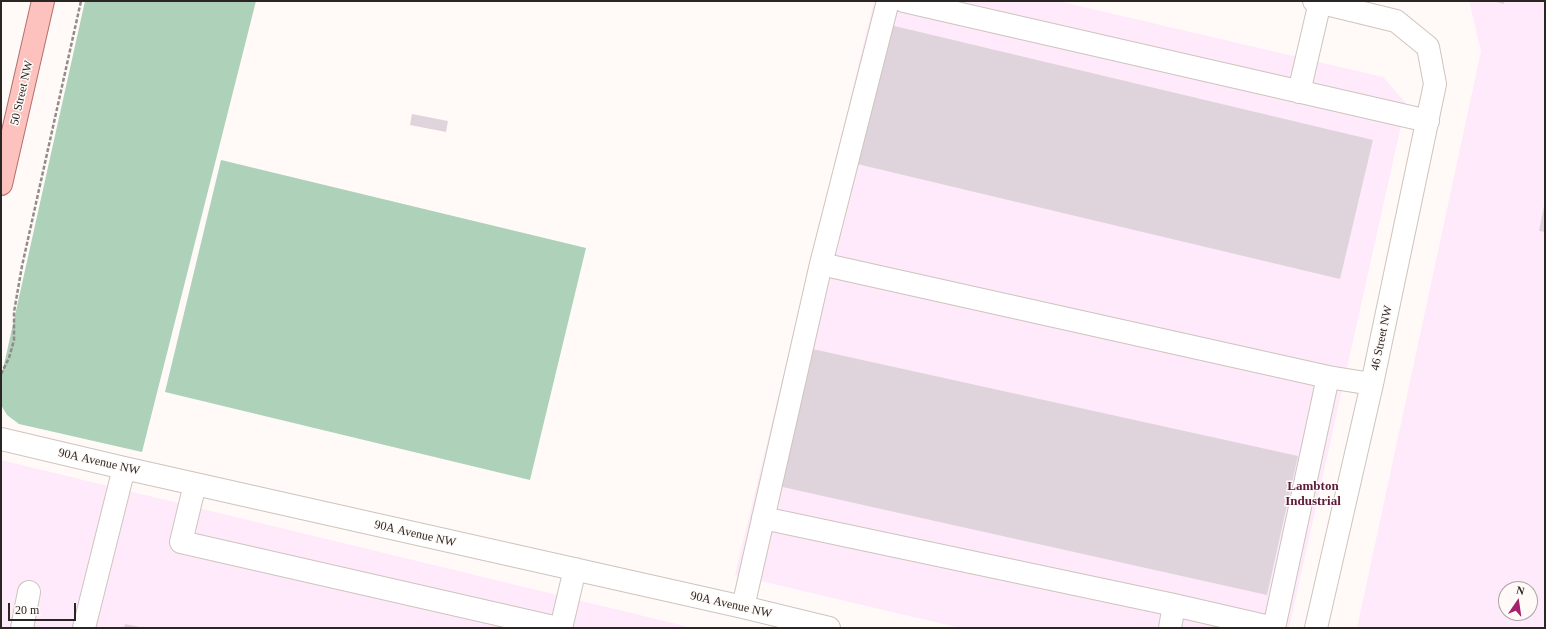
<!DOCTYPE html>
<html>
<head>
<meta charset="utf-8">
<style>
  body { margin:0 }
  #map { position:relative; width:1546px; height:629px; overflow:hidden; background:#fffaf7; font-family:Georgia,serif }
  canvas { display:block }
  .frame { position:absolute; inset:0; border:2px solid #2a2623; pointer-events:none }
  .north { position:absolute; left:1498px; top:581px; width:40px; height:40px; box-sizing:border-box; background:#fffaf7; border:1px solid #aaa5a2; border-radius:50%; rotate:13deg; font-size:11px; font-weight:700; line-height:16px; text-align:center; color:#2a2623 }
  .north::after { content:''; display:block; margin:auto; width:14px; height:18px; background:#a6216c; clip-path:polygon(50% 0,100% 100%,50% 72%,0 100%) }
  .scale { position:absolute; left:8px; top:603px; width:68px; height:18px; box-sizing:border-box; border:2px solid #2a2623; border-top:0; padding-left:5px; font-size:12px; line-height:14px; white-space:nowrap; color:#2a2623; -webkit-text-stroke:3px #fffaf7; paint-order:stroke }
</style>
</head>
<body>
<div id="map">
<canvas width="1546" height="629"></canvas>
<div class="frame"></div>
<div class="north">N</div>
<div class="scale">20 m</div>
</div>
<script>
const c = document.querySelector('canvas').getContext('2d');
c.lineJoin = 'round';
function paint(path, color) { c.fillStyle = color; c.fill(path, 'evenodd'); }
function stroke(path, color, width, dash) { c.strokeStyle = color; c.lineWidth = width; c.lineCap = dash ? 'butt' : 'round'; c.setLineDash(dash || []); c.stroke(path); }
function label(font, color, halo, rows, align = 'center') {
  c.font = font + ' Georgia,serif'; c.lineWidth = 3; c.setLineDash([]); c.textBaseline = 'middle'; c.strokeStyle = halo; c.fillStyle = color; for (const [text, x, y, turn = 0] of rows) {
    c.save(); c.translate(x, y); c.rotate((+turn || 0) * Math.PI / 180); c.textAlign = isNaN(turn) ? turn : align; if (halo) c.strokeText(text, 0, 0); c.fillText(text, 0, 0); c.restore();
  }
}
paint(new Path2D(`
  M874,1H1058L1383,77L1406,103L1289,628H960L735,575Z
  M1469,1H1545V628H1357L1481,51ZM1506,589H1530V613H1506Z
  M1,460L693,628H1Z`), '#feeafa');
paint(new Path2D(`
  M85,1H256L142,452L19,424L7,415L1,405V378Z
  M221,160L586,248L530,480L165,392Z`), '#add1b9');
paint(new Path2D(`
  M1492,1H1504V4Z
  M886,24L1373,140L1340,279L853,163Z
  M412,114L448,121L446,132L410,125Z
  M1544,206H1545V232L1539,231Z
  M808,348L1298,456L1267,595L778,486Z
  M125,624L140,627V628H124Z`), '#e0d4dc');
const minor = new Path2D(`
  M904,1L1428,121
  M1314,1L1396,21L1428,47L1435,84L1372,384L1316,628
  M1299,92L1320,2
  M821,264L1328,377L1372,384
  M1,439L124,468L743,607L829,628
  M195,484L181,542L558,628
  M763,518L1174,605L1274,628L1328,377
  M743,607L821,264L888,1
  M22,628L29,592
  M84,628L124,468
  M561,628L575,569
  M1170,628L1174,605`);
const major = new Path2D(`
  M1,184L43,1`);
stroke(minor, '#cec4bc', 24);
stroke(major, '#b2706c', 24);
stroke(new Path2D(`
  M1,374L9,358L14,340V312L22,266L81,1`), '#908c89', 2.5, [4, 2]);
stroke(minor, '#fff', 22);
stroke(major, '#fdc1be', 22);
label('12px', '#2a2623', '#fffaf7', [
  ["50 Street NW",22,93,-77],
  ["46 Street NW",1382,338,-78],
  ["90A Avenue NW",99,462,13],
  ["90A Avenue NW",415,534,13],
  ["90A Avenue NW",731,605,13]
]);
label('bold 13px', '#5a1b3c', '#fffaf7', [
  ["Lambton",1313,487],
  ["Industrial",1313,502]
]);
</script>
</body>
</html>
